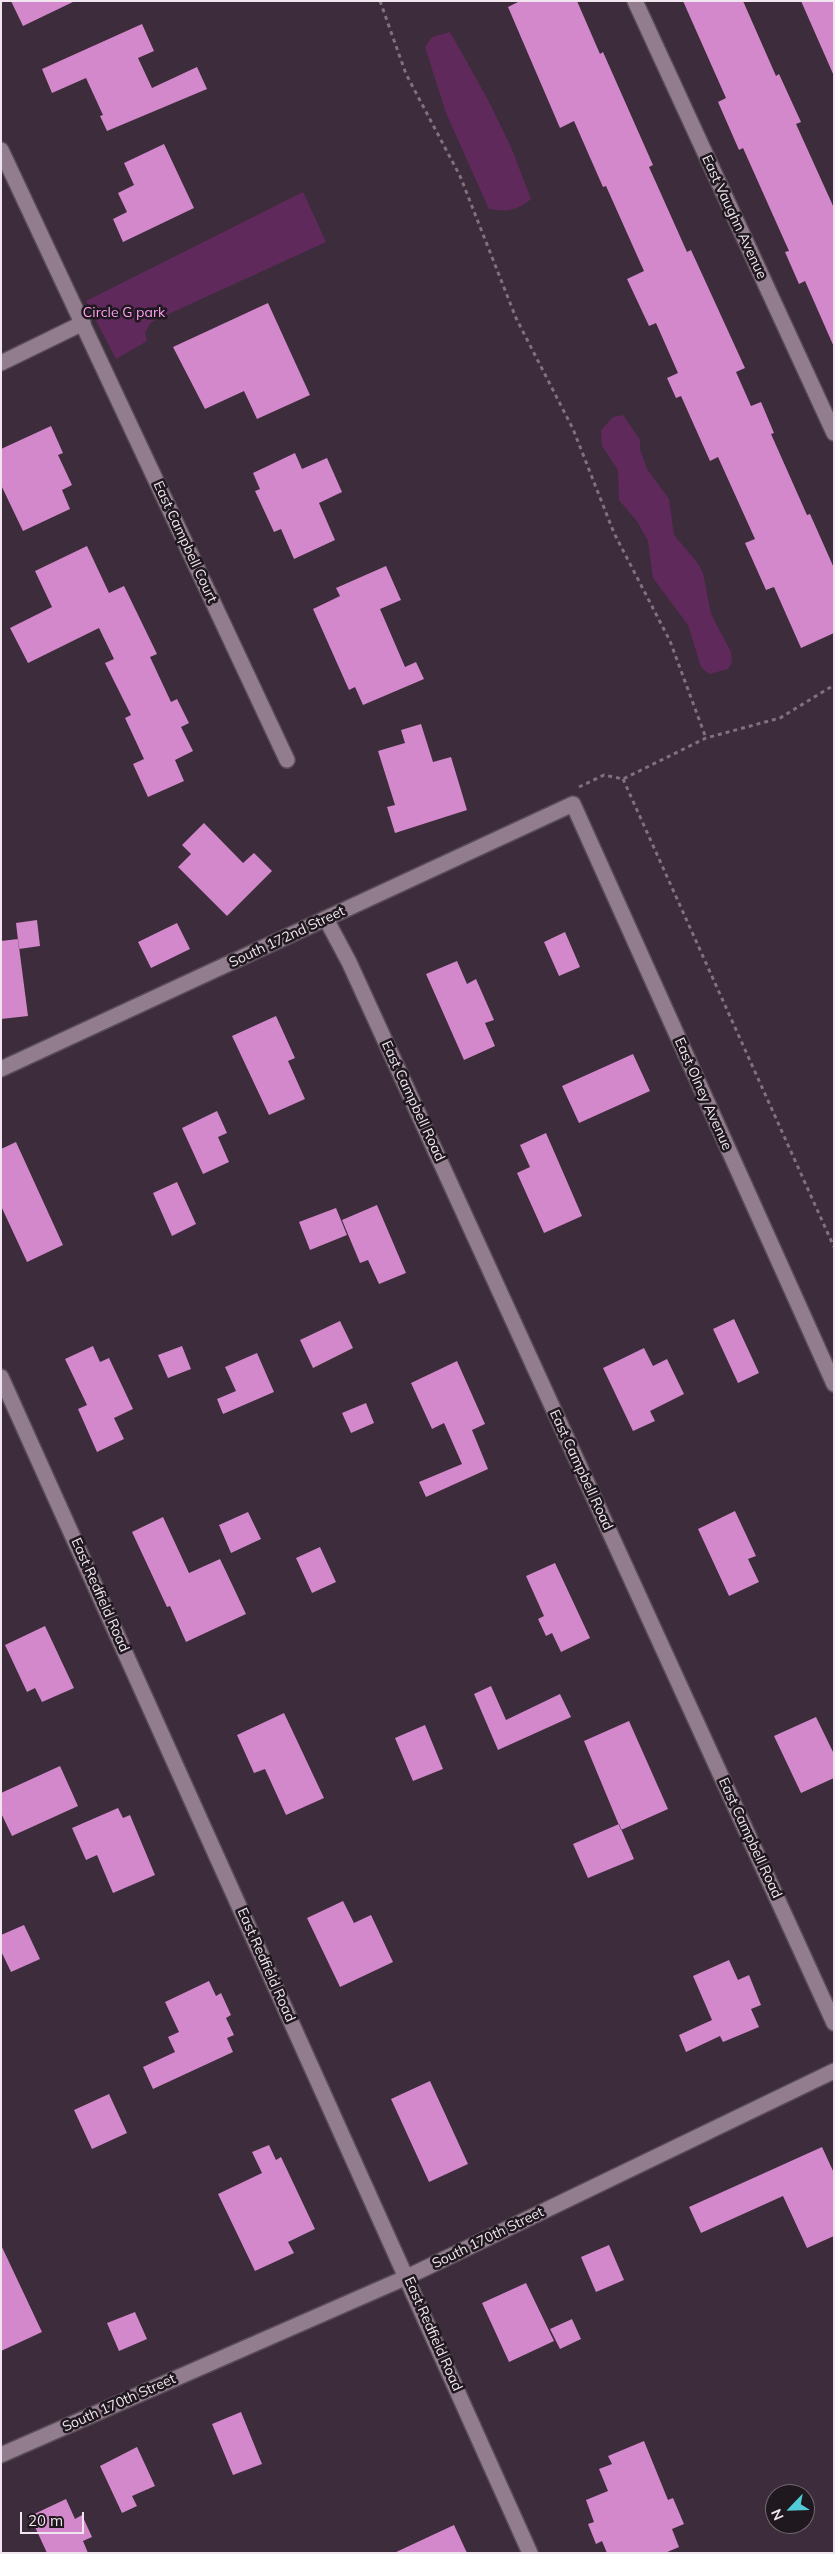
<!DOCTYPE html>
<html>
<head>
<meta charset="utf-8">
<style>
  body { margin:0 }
  #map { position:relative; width:835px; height:2554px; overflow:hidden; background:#3d2c3b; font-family:Mulish,sans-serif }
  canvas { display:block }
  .frame { position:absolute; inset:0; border:2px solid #f1e6ef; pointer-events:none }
  .north { position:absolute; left:765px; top:2484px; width:50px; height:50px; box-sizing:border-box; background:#1f181e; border:1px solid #736a72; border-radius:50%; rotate:246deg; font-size:14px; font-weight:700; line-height:20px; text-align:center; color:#f1e6ef }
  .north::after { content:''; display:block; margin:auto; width:18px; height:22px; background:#52cbd8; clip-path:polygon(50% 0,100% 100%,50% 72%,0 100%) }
  .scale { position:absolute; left:20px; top:2512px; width:64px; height:22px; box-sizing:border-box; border:2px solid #f1e6ef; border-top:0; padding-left:6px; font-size:15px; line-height:18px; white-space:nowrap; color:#f1e6ef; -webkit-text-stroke:4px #1f181e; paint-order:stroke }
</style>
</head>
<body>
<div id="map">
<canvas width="835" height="2554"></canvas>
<div class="frame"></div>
<div class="north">N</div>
<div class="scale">20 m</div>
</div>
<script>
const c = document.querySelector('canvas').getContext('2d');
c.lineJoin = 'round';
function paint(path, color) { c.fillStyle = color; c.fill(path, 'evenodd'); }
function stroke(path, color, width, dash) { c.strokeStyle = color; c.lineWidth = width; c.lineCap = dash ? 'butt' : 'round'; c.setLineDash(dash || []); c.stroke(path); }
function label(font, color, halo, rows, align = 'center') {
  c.font = font + ' Mulish,sans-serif'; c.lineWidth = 5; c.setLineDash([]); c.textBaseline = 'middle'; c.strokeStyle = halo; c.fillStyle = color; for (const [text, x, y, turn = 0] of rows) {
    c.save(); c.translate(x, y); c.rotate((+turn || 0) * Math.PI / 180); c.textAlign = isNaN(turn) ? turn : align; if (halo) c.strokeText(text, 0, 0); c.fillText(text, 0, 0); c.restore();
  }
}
paint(new Path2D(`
  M450,32L487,98L511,147L531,199C517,211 506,212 489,209L446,113L425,47L432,37Z
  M303,192L326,242L151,322L145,333L147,341L116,359L86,301Z
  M623,415L640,440V449L647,469L669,499L674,535L696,561L703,573L711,614L731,652L732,662L728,669L709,674L701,667L688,625L653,578L648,541L637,521L619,500L618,470L602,446L601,430L613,417Z`), '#60295c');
paint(new Path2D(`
  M11,1H75L23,26Z
  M520,1H577L600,54L603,52L653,165L649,167L687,252L691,250L745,368L736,372L751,406L761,402L774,433L771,434L807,515L810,514L834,568V633L801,648L774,587L766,590L745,543L755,539L718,457L710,461L681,396L676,398L667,378L678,373L656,323L649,326L627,279L644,271L606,186L603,187L574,121L560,128L508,7Z
  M683,1H743L776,76L779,74L801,122L796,124L834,208V347L805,281L799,284L785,252L789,251L772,213L743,148L739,150L718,102L726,98Z
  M801,1H834V76Z
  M142,24L154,51L138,58L152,88L197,67L207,89L107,131L100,116L103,115L86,78L52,93L42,69Z
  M164,144L194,208L123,242L113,219L127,212L118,193L134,185L124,163Z
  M268,303L310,395L257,419L244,391L205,409L173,347Z
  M51,426L63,453L58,455L72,485L62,490L70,509L23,531L1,485V449Z
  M295,453L302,469L327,458L342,492L319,503L335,540L294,559L281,529L274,532L255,491L260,489L253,473Z
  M87,546L109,593L124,586L157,654L150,657L171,702L177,699L189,723L181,727L193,751L175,760L184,781L148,797L133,764L144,759L125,718L131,715L105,663L114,659L99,628L28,663L10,628L52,607L35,571Z
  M386,566L401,600L380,609L405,667L416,662L424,679L363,705L355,687L349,690L313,609L340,596L336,588Z
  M421,724L433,762L451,757L467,810L395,833L387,807L395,805L378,751L405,743L401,730Z
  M204,823L243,863L254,853L272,871L227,916L178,867L191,854L182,845Z
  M37,920L40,946L19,949L16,923Z
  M177,923L190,949L151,968L138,942Z
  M565,932L580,967L559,976L544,942Z
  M18,939L28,1016L1,1019V941Z
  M457,961L467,984L476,979L494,1020L485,1023L495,1046L464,1060L426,974Z
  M276,1016L295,1058L288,1061L305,1099L269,1115L232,1036Z
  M633,1054L650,1091L579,1123L562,1086Z
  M217,1111L227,1133L218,1137L229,1162L203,1174L182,1128Z
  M546,1133L582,1216L544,1233L517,1173L530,1167L520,1145Z
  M16,1142L63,1245L27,1262L1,1206V1149Z
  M177,1182L196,1224L172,1236L153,1193Z
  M377,1205L406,1273L379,1284L368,1260L360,1263L342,1220Z
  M336,1208L347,1235L310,1250L299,1222Z
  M734,1319L759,1373L738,1383L713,1329Z
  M340,1321L353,1348L313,1368L300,1340Z
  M93,1346L100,1362L109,1358L133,1409L114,1418L124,1439L97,1452L78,1409L87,1405L65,1359Z
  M182,1346L191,1369L168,1378L158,1355Z
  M644,1348L653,1366L667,1359L684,1394L650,1411L655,1421L633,1431L603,1368Z
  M257,1353L274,1392L223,1414L217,1399L236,1391L225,1367Z
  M457,1361L485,1424L472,1430L488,1469L426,1497L419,1482L462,1464L444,1423L432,1429L411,1383Z
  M366,1403L374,1423L351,1433L342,1413Z
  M735,1511L756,1556L748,1559L759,1582L729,1596L698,1529Z
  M248,1512L261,1539L231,1553L219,1525Z
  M163,1517L189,1573L220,1559L246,1614L186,1642L170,1606L167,1607L132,1532Z
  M320,1547L336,1582L312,1593L296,1558Z
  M555,1563L590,1638L561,1652L552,1633L546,1636L538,1619L544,1616L526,1576Z
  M45,1626L74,1688L42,1702L35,1688L27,1692L5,1645Z
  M491,1686L506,1720L560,1694L571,1717L498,1750L474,1694Z
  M284,1713L324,1798L286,1815L265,1769L254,1773L237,1735Z
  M816,1717L834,1754V1778L801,1793L774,1736Z
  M629,1721L668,1809L621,1830L584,1741Z
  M425,1725L443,1769L413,1781L395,1738Z
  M60,1766L78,1806L12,1836L1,1813V1793Z
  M118,1808L123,1818L130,1815L155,1875L113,1893L97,1855L86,1860L72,1828Z
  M619,1824L634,1859L588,1878L573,1844Z
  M343,1901L354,1923L371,1915L393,1962L340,1987L307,1918Z
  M24,1925L40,1959L11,1972L1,1951V1935Z
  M729,1960L738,1980L749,1975L761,2005L751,2009L759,2027L723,2042L720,2036L686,2052L679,2035L712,2020L693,1976Z
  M209,1981L216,1996L221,1993L231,2015L226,2018L234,2035L227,2038L233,2052L153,2089L143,2067L175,2052L168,2037L179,2032L165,2002Z
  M430,2081L468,2164L429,2182L391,2099Z
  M109,2094L127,2133L92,2149L74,2110Z
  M269,2145L276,2160L281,2157L315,2229L288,2242L294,2253L255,2271L218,2194L262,2173L252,2152Z
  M822,2147L834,2173V2236L807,2248L783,2196L701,2233L689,2207Z
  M1,2245L42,2332L1,2351Z
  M609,2245L624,2280L596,2292L581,2257Z
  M526,2283L554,2341L509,2362L482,2303Z
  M135,2312L147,2339L119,2351L107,2323Z
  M572,2319L581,2339L560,2349L550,2329Z
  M241,2412L262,2464L233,2475L212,2424Z
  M644,2441L668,2500L673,2498L684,2524L672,2529L679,2547L665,2553H607L602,2541L596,2544L588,2524L594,2522L586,2500L608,2491L599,2469L612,2464L608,2456Z
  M137,2447L155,2486L132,2496L137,2506L122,2513L100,2466Z
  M66,2499L75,2519L82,2515L92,2537L83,2541L88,2553H47L30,2516Z
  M454,2525L467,2553H394Z`), '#d388cb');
const street = new Path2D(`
  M635,1L834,433
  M1,150L287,760
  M1,363L83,323
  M326,919L349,962L834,2023
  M1,1069L573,804L834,1384
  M1,1377L530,2553
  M1,2455L407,2277L834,2071`);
stroke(street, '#594b57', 18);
stroke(new Path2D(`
  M380,1L406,74L460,176L516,318L573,429L614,533L670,641L706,738
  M623,779L834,1247
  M579,787L604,775L623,779L706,738L780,718L834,685`), '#80717e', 3, [4, 4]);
stroke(street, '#917d8e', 15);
label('14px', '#f1e6ef', '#1f181e', [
  ["East Vaughn Avenue",734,217,65],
  ["East Campbell Court",185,542,65],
  ["South 172nd Street",287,937,-25],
  ["East Olney Avenue",703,1094,66],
  ["East Campbell Road",413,1101,65],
  ["East Campbell Road",581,1470,65],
  ["East Redfield Road",100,1595,66],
  ["East Campbell Road",750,1838,65],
  ["East Redfield Road",266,1965,66],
  ["South 170th Street",488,2238,-26],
  ["East Redfield Road",433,2334,66],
  ["South 170th Street",119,2403,-24]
]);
label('14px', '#ff9ff6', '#1f181e', [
  ["Circle G park",124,313]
]);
</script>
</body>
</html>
